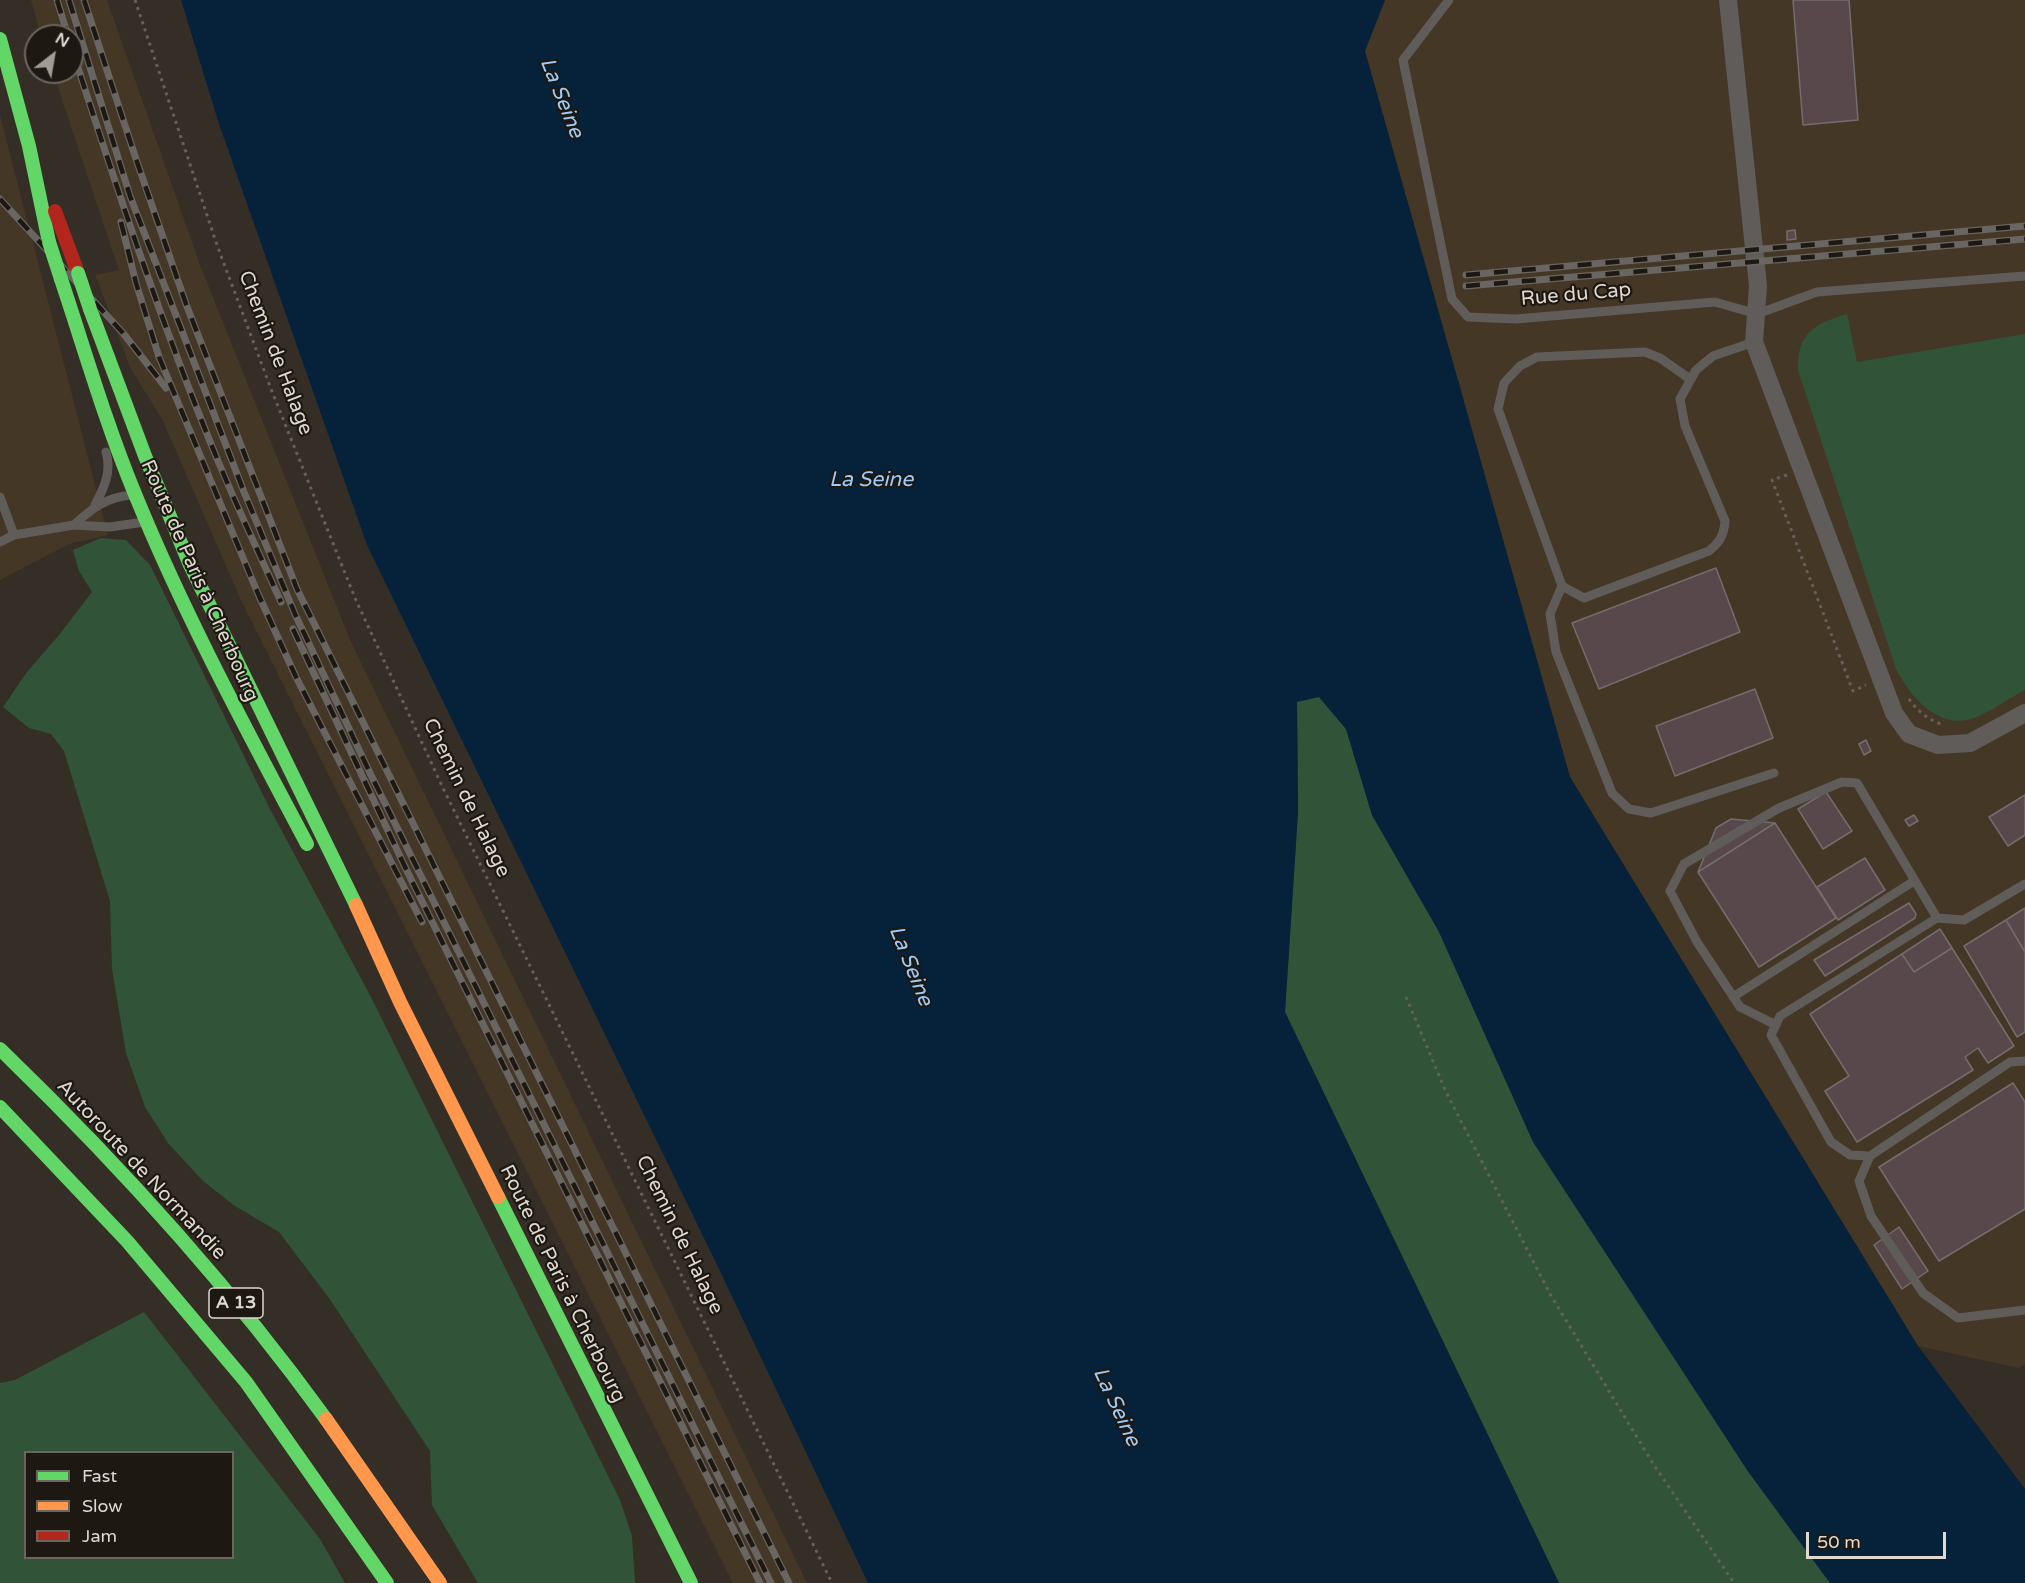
<!DOCTYPE html>
<html>
<head>
<meta charset="utf-8">
<style>
  body { margin:0 }
  #map { position:relative; width:2025px; height:1583px; overflow:hidden; background:#342e27; font-family:"Varela Round",sans-serif }
  canvas { display:block }
  .legend { position:absolute; left:24px; top:1451px; width:210px; height:108px; box-sizing:border-box; background:#1d1812; border:2px solid #6a655e; margin:0; padding:8px 10px; list-style:none; font-size:18px; color:#ded8cf }
  .legend li { display:flex; align-items:center; gap:12px; height:30px }
  .legend b { width:30px; border:2px solid #6a655e }
  .north { position:absolute; left:24px; top:24px; width:60px; height:60px; box-sizing:border-box; background:#1d1812; border:2px solid #6a655e; border-radius:50%; rotate:31deg; font-size:16px; font-weight:700; line-height:24px; text-align:center; color:#ded8cf }
  .north::after { content:''; display:block; margin:auto; width:21px; height:27px; background:#a29c94; clip-path:polygon(50% 0,100% 100%,50% 72%,0 100%) }
  .scale { position:absolute; left:1806px; top:1532px; width:140px; height:27px; box-sizing:border-box; border:3px solid #ded8cf; border-top:0; padding-left:8px; font-size:18px; line-height:21px; white-space:nowrap; color:#ded8cf; -webkit-text-stroke:4px #1d1812; paint-order:stroke }
</style>
</head>
<body>
<div id="map">
<canvas width="2025" height="1583"></canvas>
<ul class="legend">
<li><b style="height:8px;background:#63d668"></b>Fast</li>
<li><b style="height:8px;background:#ff974d"></b>Slow</li>
<li><b style="height:8px;background:#b3261e"></b>Jam</li>
</ul>
<div class="north">N</div>
<div class="scale">50 m</div>
</div>
<script>
const c = document.querySelector('canvas').getContext('2d');
c.lineJoin = 'round';
function paint(path, color) { c.fillStyle = color; c.fill(path, 'evenodd'); }
function stroke(path, color, width, dash) { c.strokeStyle = color; c.lineWidth = width; c.lineCap = dash ? 'butt' : 'round'; c.setLineDash(dash || []); c.stroke(path); }
function label(font, color, halo, rows, align = 'center') {
  c.font = font + ' "Varela Round",sans-serif'; c.lineWidth = 4.5; c.setLineDash([]); c.textBaseline = 'middle'; c.strokeStyle = halo; c.fillStyle = color; for (const [text, x, y, turn = 0] of rows) {
    c.save(); c.translate(x, y); c.rotate((+turn || 0) * Math.PI / 180); c.textAlign = isNaN(turn) ? turn : align; if (halo) c.strokeText(text, 0, 0); c.fillText(text, 0, 0); c.restore();
  }
}
paint(new Path2D(`
  M31,0H107L200,265L351,642L807,1583H733L240,598L163,421L131,369L95,275L119,270L53,72H72V36H41Z
  M1385,0H2025V1364L2019,1368L1918,1346L1570,777L1365,51Z
  M0,115L108,535L69,544L0,580Z`), '#443725');
paint(new Path2D(`
  M1847,314L1857,362L2025,334V690C2009,698 1983,717 1967,720C1934,726 1909,694 1896,669L1798,370C1797,333 1814,324 1847,314Z
  M101,538L126,540L150,565L270,809L371,997L620,1500L632,1536L635,1583H478L432,1505L430,1451L329,1298L279,1232L235,1206L203,1181L168,1143L145,1107L126,1053L112,969L110,901L64,751L51,734L29,728L3,707L27,672L59,635L92,592L79,571L73,550Z
  M1319,697L1346,729L1372,815L1747,1470L1830,1583H1559L1285,1012L1298,812L1297,701Z
  M144,1312L320,1539L345,1583H0V1383L15,1380ZM232,1452V1558H26V1452Z`), '#315438');
paint(new Path2D(`
  M181,0H1385L1365,51L1570,777L1918,1346L2025,1489V1583H1830L1747,1470L1533,1142L1438,930L1372,815L1346,729L1319,697L1297,702L1298,812L1285,1012L1559,1583H868L719,1269L367,545L219,124Z`), '#06223a');
const building = new Path2D(`
  M1793,0H1849L1858,120L1803,125Z
  M1795,230L1796,239L1787,240V231Z
  M1716,568L1740,632L1599,689L1572,623Z
  M1755,689L1773,738L1675,776L1656,726Z
  M1866,740L1871,751L1864,755L1859,744Z
  M1826,792L1852,831L1823,849L1798,809Z
  M2025,795V835L2008,846L1989,817Z
  M1914,815L1918,821L1909,826L1905,820Z
  M1731,819L1775,823L1698,872L1716,828Z
  M1775,823L1836,918L1759,967L1698,872Z
  M1865,858L1885,890L1838,920L1817,887Z
  M1909,903L1916,914L1915,918L1825,976L1814,960Z
  M2025,908V952L2006,920Z
  M2006,920L2025,952V1032L2017,1037L1964,946Z
  M1940,929L1952,948L1914,972L1902,954Z
  M1952,948L2014,1046L1988,1063L1978,1048L1965,1057L1973,1070L1857,1142L1825,1091L1849,1076L1810,1014L1902,954L1914,972Z
  M2013,1083L2025,1102V1209L1939,1261L1879,1167Z
  M1899,1227L1928,1271L1902,1289L1874,1245Z`);
paint(building, '#58484c');
stroke(building, '#736d6b', 1.5);
stroke(new Path2D(`
  M135,0L217,245L271,389L355,598L442,786L832,1583
  M1787,475L1772,480L1853,691L1866,685
  M1909,699C1917,711 1930,721 1944,725
  M1406,997L1446,1092L1550,1294L1652,1462L1734,1583`), '#64615d', 3, [3, 4.5]);
stroke(new Path2D(`
  M1449,0L1403,60L1452,299L1468,317L1516,319L1715,302L1757,314L1817,292L2025,276
  M1690,379L1660,358L1645,352L1537,357L1520,366L1504,383L1498,409L1562,586L1584,598L1709,551C1720,542 1724,535 1725,521L1685,426L1680,399L1696,370L1713,356L1754,342
  M0,497L14,535L74,525L110,527L144,522
  M95,505C104,488 112,471 106,452
  M74,525C92,508 107,497 132,495
  M0,542L14,535
  M1562,586L1550,614L1556,652L1612,793L1629,809L1651,813L1774,773
  M2025,884L1964,920L1937,918L1780,1016L1771,1035L1831,1142L1850,1155L1870,1156L2010,1062L2025,1061
  M1733,997L1914,881
  M1776,1025L1740,1007L1697,942L1670,891L1684,864L1779,808L1842,782L1857,783L1937,918
  M1870,1156L1859,1181L1871,1216L1923,1293L1958,1318L2025,1310`), '#5f5c5a', 9);
stroke(new Path2D(`
  M1728,0L1758,286L1754,342L1894,713L1909,734L1938,745L1970,743L2025,713`), '#5f5c5a', 18);
stroke(new Path2D(`
  M0,39L29,146L49,242
  M61,279C85,351 106,424 135,494C184,614 246,729 307,844
  M90,309L145,456L190,565L356,905
  M0,1049C119,1164 229,1285 326,1419
  M0,1107L127,1241L246,1382L387,1583
  M498,1197L691,1583`), '#63d668', 14);
stroke(new Path2D(`
  M356,905L400,1002L498,1197
  M326,1419L440,1583`), '#ff974d', 14);
stroke(new Path2D(`
  M55,211L78,273`), '#b3261e', 14);
const rail = new Path2D(`
  M57,0L68,36
  M69,0L130,196L244,492L295,614L370,773L771,1583
  M84,0L136,159L186,304L297,589L789,1583
  M72,49C116,186 161,323 216,456C236,505 259,553 281,602
  M0,199L123,333L166,388
  M121,222L136,283L159,357L259,596L296,677L422,922
  M1466,275L2025,226
  M1466,286L2025,239
  M293,629L406,869L760,1583`);
stroke(rail, '#696562', 7);
stroke(rail, '#1d1812', 4.5, [14]);
stroke(new Path2D(`
  M49,242L61,279
  M78,273L90,309`), '#63d668', 14);
for (const [x, y, w] of [
  [236,1303,54]
]) { const box = new Path2D(); box.roundRect(x - w / 2, y - 15, w, 30, 4.5); c.fillStyle = '#1d1812'; c.fill(box); stroke(box, '#ded8cf', 1.5); }
label('bold 18px', '#ded8cf', null, [
  ["A 13",236,1303]
]);
label('20px', '#ded8cf', '#1d1812', [
  ["Rue du Cap",1576,295,-5],
  ["Chemin de Halage",275,353,69],
  ["Route de Paris à Cherbourg",199,581,66],
  ["Chemin de Halage",466,798,64],
  ["Autoroute de Normandie",141,1170,47],
  ["Chemin de Halage",679,1235,64],
  ["Route de Paris à Cherbourg",562,1284,64]
]);
label('italic 21px', '#9ccbf9', '#1d1812', [
  ["La Seine",561,98,68],
  ["La Seine",871,480],
  ["La Seine",910,966,68],
  ["La Seine",1116,1407,65]
]);
</script>
</body>
</html>
